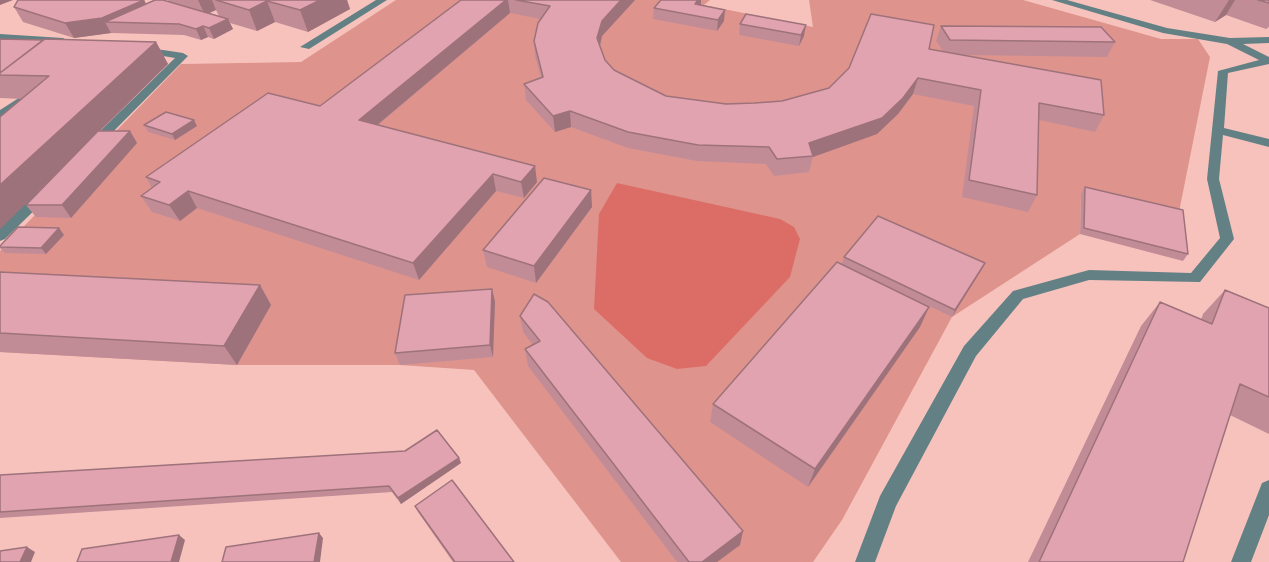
<!DOCTYPE html>
<html>
<head>
<meta charset="utf-8">
<style>
  body { margin:0 }
  canvas { display:block; background:#f7c2bc }
</style>
</head>
<body>
<canvas width="1269" height="562"></canvas>
<script>
const c = document.querySelector('canvas').getContext('2d');
c.lineJoin = 'round';
function paint(path, color) { c.fillStyle = color; c.fill(path, 'evenodd'); }
function stroke(path, color, width, dash) { c.strokeStyle = color; c.lineWidth = width; c.lineCap = dash ? 'butt' : 'round'; c.setLineDash(dash || []); c.stroke(path); }
paint(new Path2D(`
  M396,0H710L704,5L813,27L809,0H1023L1161,39H1198L1210,57L1178,217L1081,194L1080,234L952,317L842,520L813,562H621L474,370L400,365H237L0,352V251L181,64L301,62Z`), '#de948d');
paint(new Path2D(`
  M617,183L780,219L794,227L800,239L790,277L706,366L677,369L647,358L594,309L599,214Z`), '#dc6d66');
paint(new Path2D(`
  M376,0H387L309,49L300,47Z
  M1052,0H1067L1167,28L1230,38L1269,37V43L1243,44L1269,57V64L1228,73L1224,128L1269,139V147L1223,135L1219,179L1234,239L1200,282L1089,280L1023,299L976,356L896,506L875,562H855L880,496L964,346L1013,291L1089,270L1191,273L1220,238L1207,179L1218,71L1259,60L1227,44L1163,33Z
  M0,34L63,38L68,41L63,44L0,40Z
  M143,47L183,53L188,56L97,148H89V142L175,58L139,52V48Z
  M22,96L28,99L26,101L0,119V110Z
  M43,190L48,191L50,194L48,197L5,239L0,241V228L38,191Z
  M1269,480V515L1251,562H1231L1262,483Z`), '#638185');
paint(new Path2D(`
  M168,0H347L350,9L308,32L275,22L257,31L230,23L233,29L214,39L208,37L201,40L184,35L111,33L74,38L23,22L14,7L146,4L169,2ZM216,10L219,16L209,13Z
  M460,0H635L602,36L600,46L605,60L614,70L666,96L726,104L755,103L782,101L829,88L929,49L943,51L936,41L941,26L1115,42L1107,57L966,55L1104,115L1095,132L1039,120L1037,195L1028,212L962,197L974,106L913,94L898,114L877,134L813,157L809,172L774,176L766,164L697,161L628,148L571,127L555,132L526,100L524,84L541,77L535,56L534,41L540,19L510,13L378,125L537,182L524,198L496,191L419,280L197,208L180,221L152,212L141,196L152,188L146,177L320,106L461,0Z
  M661,0H701V5L724,21L717,31L653,19L654,8Z
  M1150,0H1269V27L1266,29L1226,15L1215,22Z
  M740,24L804,36L799,46L739,35Z
  M0,39L156,42L168,64L100,131H130L137,143L71,218L36,217L26,205L48,182L22,99L0,98Z
  M144,125L197,126L175,140L148,132Z
  M1085,187L1188,254L1183,261L1080,234L1081,194Z
  M591,190L592,207L536,283L487,267L483,250Z
  M59,228L64,235L46,254L5,253L0,248V246Z
  M844,257L985,263L952,317L842,264Z
  M0,272L260,285L271,305L237,365L0,352Z
  M1225,290L1269,308V434L1230,415L1183,562H1028L1141,326L1160,302L1201,320L1203,314Z
  M495,301L493,357L400,365L395,353Z
  M929,307L920,327L808,487L710,422L713,404Z
  M520,316L740,545L717,562H677L528,366L525,349L533,345L523,332Z
  M405,451L459,458L461,463L401,504L392,492L0,518V475Z
  M415,506L514,562H453L418,512Z`), '#c28c97');
paint(new Path2D(`
  M0,0H13L0,5Z
  M144,0L152,14L105,22L111,33L74,38L65,23Z
  M198,0H212L216,10L205,15Z
  M320,0H347L350,9L308,32L300,10Z
  M506,0H508L510,13L364,136L359,120Z
  M621,0H635L602,36L598,54L597,38L602,21Z
  M698,0H701V7L695,4Z
  M1229,0H1235L1226,15L1215,22Z
  M267,1L275,22L257,31L249,10Z
  M725,10L724,21L717,31L718,20Z
  M228,19L233,29L214,39L209,28Z
  M806,25L804,36L799,46L801,35Z
  M203,26L208,37L201,40L196,29Z
  M156,42L168,64L0,229V185Z
  M918,78L913,94L898,114L877,134L813,157L809,143Z
  M570,111L571,127L555,132L553,116Z
  M194,120L197,126L175,140L172,134Z
  M130,131L137,143L71,218L62,205Z
  M535,166L537,182L524,198L521,182Z
  M493,174L496,191L419,280L413,263Z
  M591,190L592,207L536,283L534,266Z
  M188,191L197,208L180,221L169,205Z
  M59,228L64,235L46,254L41,248Z
  M985,263L982,269L952,317L955,310Z
  M260,285L271,305L237,365L224,346Z
  M492,289L495,301L493,357L490,345Z
  M929,307L920,327L808,487L815,469Z
  M459,458L461,463L401,504L398,498Z
  M743,531L740,545L717,562H702Z
  M319,533L323,538L320,562H314Z
  M179,535L185,540L179,562H171Z
  M27,547L35,552L31,562H20Z`), '#9e727b');
const building = new Path2D(`
  M18,0H144L102,18L65,23L14,7Z
  M155,0H163L228,19L209,28L203,26L196,29L179,24L105,22Z
  M216,0H320L300,10L267,1L249,10Z
  M461,0H506L359,120L535,166L521,182L493,174L413,263L188,191L169,205L141,196L160,182L146,177L268,93L320,106Z
  M516,0H621L602,21L597,38L605,60L614,70L666,96L726,104L755,103L782,101L829,88L849,68L871,14L934,25L929,49L1101,80L1104,115L1039,103L1037,195L969,180L981,90L918,78L903,98L882,118L809,143L813,156L777,159L769,147L698,145L628,132L570,111L553,116L524,84L543,77L534,41L538,23L550,6Z
  M661,0H698L695,4L725,10L718,20L654,8Z
  M1258,0H1269V3Z
  M746,14L806,25L801,35L740,24Z
  M941,26L1101,27L1115,42L950,40Z
  M0,39L43,40L0,73Z
  M45,39L156,42L0,185V117L49,76L0,75V73Z
  M166,112L194,120L172,134L144,125Z
  M98,131H130L62,205H26Z
  M544,178L591,190L534,266L483,250Z
  M1085,187L1183,210L1188,254L1084,228Z
  M878,216L985,263L955,310L844,257Z
  M18,227L59,228L41,248L0,247V246Z
  M837,262L929,307L815,469L713,404Z
  M0,272L260,285L224,346L0,333Z
  M492,289L490,345L395,353L405,295Z
  M1225,290L1269,308V397L1240,384L1183,562H1039L1160,302L1212,324Z
  M534,294L548,302L743,531L702,562H689L525,349L540,341L520,316Z
  M437,430L459,458L398,498L389,486L0,512V475L405,451Z
  M452,480L514,562H455L415,506Z
  M319,533L314,562H222L226,547Z
  M179,535L171,562H77L82,549Z
  M27,547L20,562H0V551Z`);
paint(building, '#e2a3b0');
stroke(building, '#9e727b', 1.5);
</script>
</body>
</html>
